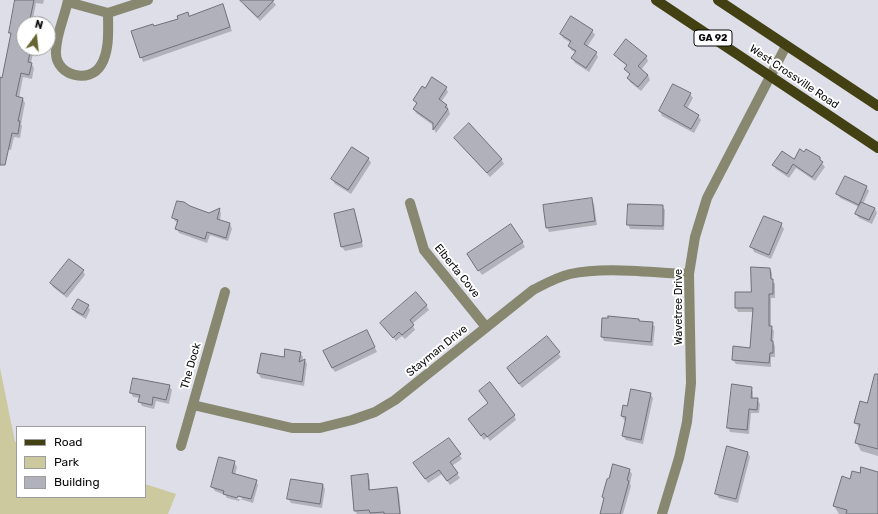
<!DOCTYPE html>
<html>
<head>
<meta charset="utf-8">
<style>
  body { margin:0 }
  #map { position:relative; width:878px; height:514px; overflow:hidden; background:#dddee8; font-family:Rubik,sans-serif }
  canvas { display:block }
  .legend { position:absolute; left:16px; top:426px; width:130px; height:72px; box-sizing:border-box; background:#fff; border:1px solid #9d9d9f; margin:0; padding:5px 7px; list-style:none; font-size:12px; color:#0b0b0e }
  .legend li { display:flex; align-items:center; gap:8px; height:20px }
  .legend b { width:20px; border:1px solid #9d9d9f }
  .north { position:absolute; left:16px; top:16px; width:40px; height:40px; box-sizing:border-box; background:#fff; border:1px solid #9d9d9f; border-radius:50%; rotate:15deg; font-size:11px; font-weight:700; line-height:16px; text-align:center; color:#0b0b0e }
  .north::after { content:''; display:block; margin:auto; width:14px; height:18px; background:#676531; clip-path:polygon(50% 0,100% 100%,50% 72%,0 100%) }
</style>
</head>
<body>
<div id="map">
<canvas width="878" height="514"></canvas>
<ul class="legend">
<li><b style="height:5px;background:#434013"></b>Road</li>
<li><b style="height:11px;background:#cbc99d"></b>Park</li>
<li><b style="height:11px;background:#b0b1ba"></b>Building</li>
</ul>
<div class="north">N</div>
</div>
<script>
const c = document.querySelector('canvas').getContext('2d');
c.lineJoin = 'round';
function paint(path, color) { c.fillStyle = color; c.fill(path, 'evenodd'); }
function stroke(path, color, width, dash) { c.strokeStyle = color; c.lineWidth = width; c.lineCap = dash ? 'butt' : 'round'; c.setLineDash(dash || []); c.stroke(path); }
function label(font, color, halo, rows, align = 'center') {
  c.font = font + ' Rubik,sans-serif'; c.lineWidth = 4; c.setLineDash([]); c.textBaseline = 'middle'; c.strokeStyle = halo; c.fillStyle = color; for (const [text, x, y, turn = 0] of rows) {
    c.save(); c.translate(x, y); c.rotate((+turn || 0) * Math.PI / 180); c.textAlign = isNaN(turn) ? turn : align; if (halo) c.strokeText(text, 0, 0); c.fillText(text, 0, 0); c.restore();
  }
}
paint(new Path2D(`
  M0,368L15,442H17V497H145V484L176,494L168,514H0Z`), '#cbc99d');
paint(new Path2D(`
  M16,0H44L43,4L36,3L32,24H24V48H34L31,63L34,68L32,79L23,77L19,98L23,99L25,103L21,124L22,126L20,138L14,137L11,150L0,148V88L12,36L10,33Z
  M245,0H272L276,5L260,21L245,6L243,2Z
  M223,6L232,31L143,62L132,31L154,27Z
  M592,31L595,35L587,47L596,53L598,57L589,72L575,63L572,58L576,53L571,50L569,46L571,43L563,38L561,34Z
  M616,55L646,56L648,61L641,70L648,75L650,80L641,91L630,82L628,78L630,75L625,69L627,66L618,59Z
  M446,88L448,92L441,102L447,105L450,114L436,133L434,129V126L416,113L414,109L417,105L414,100L426,89Z
  M690,94L693,98L687,109L698,116L701,120L694,133L662,116L660,111Z
  M455,138L501,159L504,164L490,177Z
  M368,158L371,163L351,194L335,184L332,179Z
  M794,160L821,162L825,167L815,181L796,168L789,178L776,169L773,165Z
  M866,187L869,191L863,204L875,209L877,213L872,224L859,218L856,214L859,207L840,198L837,193Z
  M592,200L594,204L597,225L549,232L547,227Z
  M662,206L665,210L664,230L630,229L628,224Z
  M219,209L221,213L220,221L230,224L232,229L228,241L210,235L207,243L179,233L177,229L179,223L176,222L173,218L209,214Z
  M353,210L356,215L363,247L345,251L342,247L335,215Z
  M781,224L784,229L771,259L754,252L752,247Z
  M522,242L525,247L482,275L471,259Z
  M770,269L772,273V280L775,284V298H771V327L774,331L773,342L775,346V357H771V367L736,364L733,360L751,349L754,312H738L736,308L752,293Z
  M83,271L85,275L67,298L53,287L51,283Z
  M426,305L429,310L412,324L415,330L405,339L402,336L396,341L384,327Z
  M88,306L90,310L86,319L76,313L73,309Z
  M603,319H638L640,322L652,323L655,327L653,346L604,341L602,337Z
  M369,335L377,352L335,372L332,368Z
  M547,338L561,357L522,388L510,373Z
  M300,353L303,357L302,362L305,360L307,364L304,386L261,378L258,373L285,358Z
  M169,386L172,390L169,404L156,401L154,409L142,406L140,402V398L133,397L131,392Z
  M751,388L753,392V399H757L760,404L759,413H751L749,434L730,432L728,427Z
  M878,390V456L861,451L856,442L860,430L855,422Z
  M480,392L514,415L516,420L490,441L487,437L484,440L472,424L489,404Z
  M650,394L653,398L643,444L626,440L623,436L626,421L624,420L622,416L628,407Z
  M449,439L462,459L452,466L460,478L450,485L442,474L428,483L417,467Z
  M748,453L750,457L738,503L719,498L716,493Z
  M234,462L237,467L235,475L256,481L258,485L253,503L240,499L239,501L227,498L225,495L242,500V498L225,493V495L215,491L212,487Z
  M629,470L632,474L630,483L631,486L623,514H601L605,500L603,497Z
  M878,473V514H839L834,506L860,475Z
  M367,475L370,480V491L397,488L399,493L401,514H357L355,511Z
  M323,485L325,489L322,508L291,503L288,498Z`), '#0003');
const building = new Path2D(`
  M15,0H34L29,24H24V48H31L28,62L32,63L29,75L21,73L16,96L23,98L18,121H20L18,134L12,133L5,165H0V77L2,78L11,33H9Z
  M240,0H274L258,17Z
  M223,4L230,27L140,58L131,31L153,24L154,26L178,19L177,16L188,12L189,16Z
  M571,16L593,30L584,44L597,52L586,68L571,58L576,51L568,46L571,41L560,34Z
  M626,39L647,56L638,66L648,75L638,87L627,78L630,74L624,69L627,65L614,55Z
  M432,77L447,87L439,99L447,105L445,107L448,109L433,130V123L413,109L417,103L413,100L422,86L425,88Z
  M673,84L691,93L684,106L699,115L691,129L659,111Z
  M469,123L502,159L487,173L454,138Z
  M352,147L369,158L348,190L331,179Z
  M800,149L804,152L806,149L820,157V160L823,162L812,177L793,164L787,174L772,165L782,151L794,159Z
  M845,176L867,186L859,205L836,194Z
  M592,198L595,221L546,228L543,205Z
  M177,201L184,202L190,206L209,213L220,208L217,219L230,223L226,238L207,232L205,239L175,229L178,220L172,218Z
  M861,202L875,208L869,220L855,214Z
  M628,204L663,205V226L627,225Z
  M354,209L362,242L341,247L334,214Z
  M764,216L782,223L769,255L750,247Z
  M511,224L523,242L478,271L467,254Z
  M69,259L84,270L64,294L50,283Z
  M751,267L770,268L771,279H773V294H769V326H772L771,341H773V353H770L769,363L732,360L733,346L750,348L753,308H735V292H751Z
  M416,292L427,305L410,320L414,325L402,335L399,332L393,338L380,323Z
  M78,299L89,305L83,315L72,309Z
  M608,316L639,319V321L653,322L651,342L601,337L602,318H608Z
  M367,330L375,347L332,368L323,351Z
  M547,336L560,352L519,384L507,368Z
  M285,349L301,352L299,362L305,359L302,382L257,373L261,353L284,357Z
  M875,374H878V449L855,443L860,424L854,423L860,401L867,403Z
  M133,378L170,385L166,400L153,397L152,405L138,402L140,395L130,393Z
  M490,382L515,415L487,437L484,433L481,436L468,419L488,403L479,391Z
  M732,384L752,387L751,398H758L757,410L749,409L747,430L727,428Z
  M631,389L651,393L641,440L622,436L626,417L621,416L623,405L627,406Z
  M449,438L461,454L450,462L458,473L447,481L439,470L425,479L413,463Z
  M727,446L748,452L736,499L715,494Z
  M219,457L235,461L232,473L257,480L251,499L238,496L237,498L223,494L224,491L211,487Z
  M613,464L630,469L627,480L629,481L620,514H600L604,498L602,497L607,479L609,478Z
  M861,467L878,472V514H846L847,510L833,506L842,476L850,479L852,471L860,473Z
  M368,474L369,490L397,487L400,514H384V512L370,513L369,510L354,511L351,476Z
  M291,479L323,484L320,504L287,499Z`);
paint(building, '#b0b1ba');
stroke(building, '#6f7079', 1);
stroke(new Path2D(`
  M68,0C65,17 55,36 56,54C57,76 90,84 101,65C110,50 108,29 108,13
  M68,2L108,13L148,0
  M410,203L424,250L486,327
  M193,405L292,428H320L352,420L375,412L395,400L533,290C545,284 557,277 570,274C606,266 652,273 689,274
  M181,446L225,292
  M662,514L679,458L687,422L691,383L689,274L695,237L707,198L786,46`), '#888770', 10);
stroke(new Path2D(`
  M656,0L878,148
  M718,0L878,106`), '#434013', 10);
for (const [x, y, w] of [
  [713,38,38]
]) { const box = new Path2D(); box.roundRect(x - w / 2, y - 8, w, 16, 3); c.fillStyle = '#fff'; c.fill(box); stroke(box, '#0b0b0e', 1); }
label('bold 10px', '#0b0b0e', null, [
  ["GA 92",713,38]
]);
label('11px', '#0b0b0e', '#fff', [
  ["West Crossville Road",794,77,34],
  ["Elberta Cove",457,271,51],
  ["Wavetree Drive",679,307,-90],
  ["Stayman Drive",437,351,-39],
  ["The Dock",191,366,-74]
]);
</script>
</body>
</html>
